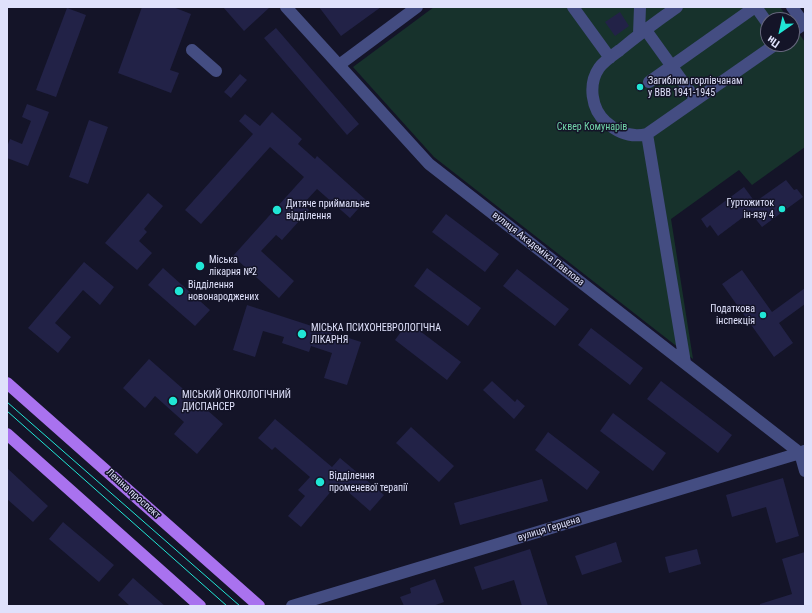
<!DOCTYPE html>
<html>
<head>
<meta charset="utf-8">
<style>
  body { margin:0 }
  #map { position:relative; width:812px; height:613px; overflow:hidden; background:#141428; font-family:"Roboto Condensed",sans-serif }
  canvas { display:block }
  .frame { position:absolute; inset:0; border:8px solid #dfe1fb; pointer-events:none }
  .north { position:absolute; left:760px; top:12px; width:40px; height:40px; box-sizing:border-box; background:#141428; border:1px solid #65667c; border-radius:50%; rotate:214deg; font-size:11px; font-weight:700; line-height:16px; text-align:center; color:#dfe1fb }
  .north::after { content:''; display:block; margin:auto; width:14px; height:18px; background:#20e6d5; clip-path:polygon(50% 0,100% 100%,50% 72%,0 100%) }
</style>
</head>
<body>
<div id="map">
<canvas width="812" height="613"></canvas>
<div class="frame"></div>
<div class="north">Пн</div>
</div>
<script>
const c = document.querySelector('canvas').getContext('2d');
c.lineJoin = 'round';
function paint(path, color) { c.fillStyle = color; c.fill(path, 'evenodd'); }
function stroke(path, color, width, dash) { c.strokeStyle = color; c.lineWidth = width; c.lineCap = dash ? 'butt' : 'round'; c.setLineDash(dash || []); c.stroke(path); }
function label(font, color, halo, rows, align = 'center') {
  c.font = font + ' "Roboto Condensed",sans-serif'; c.lineWidth = 3; c.setLineDash([]); c.textBaseline = 'middle'; c.strokeStyle = halo; c.fillStyle = color; for (const [text, x, y, turn = 0] of rows) {
    c.save(); c.translate(x, y); c.rotate((+turn || 0) * Math.PI / 180); c.textAlign = isNaN(turn) ? turn : align; if (halo) c.strokeText(text, 0, 0); c.fillText(text, 0, 0); c.restore();
  }
}
paint(new Path2D(`
  M434,7H780L789,20H768V44H792V24L805,42V147L752,185L739,170L671,219L693,359L434,157L353,67Z`), '#17322c');
paint(new Path2D(`
  M142,7H173L191,14L170,70L179,73L171,93L118,73Z
  M223,7H270L244,31Z
  M319,7H381L341,36Z
  M67,8L86,15L56,97L36,90Z
  M620,12L629,26L615,36L605,22Z
  M276,28L359,124L347,135L264,38Z
  M240,74L247,80L231,98L224,92Z
  M27,104L49,112L28,166L7,158V147L10,139L22,144L31,121L22,117Z
  M272,112L302,139L298,144L315,159L317,156L366,200L350,218L317,189L303,204L309,210L282,240L276,235L261,251L294,281L279,298L233,256L304,177L270,147L201,224L185,210L253,134L239,121L245,114L260,126Z
  M89,120L108,127L88,184L69,177Z
  M786,180L794,190L797,189L803,197L762,227L750,212L718,236L710,225L707,228L701,219L744,187L755,202Z
  M148,193L163,206L144,229L147,232L139,241L152,253L137,270L105,243Z
  M446,214L499,254L485,272L432,232Z
  M84,262L114,287L100,305L83,290L55,323L71,337L58,353L28,328Z
  M163,268L210,310L195,326L148,285Z
  M427,268L481,308L468,326L414,286Z
  M517,269L569,309L555,326L503,286Z
  M742,270L772,312L805,288V304L779,323L793,343L774,357L722,284Z
  M247,305L361,342L347,385L324,378L332,353L311,346L309,352L282,343L284,337L263,331L255,357L233,350Z
  M408,322L461,362L447,380L395,340Z
  M591,328L643,368L630,385L578,345Z
  M149,359L223,424L197,454L174,434L184,422L155,396L145,408L123,388Z
  M492,381L515,402L517,399L525,406L514,419L483,390Z
  M661,381L732,435L718,453L647,399Z
  M613,413L666,453L653,471L600,431Z
  M275,419L332,467L340,458L384,495L370,511L338,483L301,527L288,516L305,496L298,490L310,477L275,447L272,450L258,438Z
  M411,427L454,466L439,482L396,443Z
  M548,432L600,472L587,490L535,450Z
  M7,468L48,506L33,522L7,499Z
  M783,478L799,536L776,543L766,507L732,517L726,495Z
  M542,479L548,501L460,525L454,503Z
  M63,522L114,565L99,582L49,539Z
  M616,542L622,562L582,575L575,556Z
  M530,549L548,606H522L514,580L482,590L474,567Z
  M697,549L701,564L669,573L665,557Z
  M805,552V606H760V604L792,594L782,559Z
  M133,578L165,606H130L118,595Z
  M435,579L444,602L433,606H404L400,597L411,593L410,588Z`), '#222247');
stroke(new Path2D(`
  M286,7L429,164L800,453L805,471
  M573,7L610,58
  M677,7C657,21 638,35 620,50C613,55 604,61 599,68C588,84 591,109 606,122C618,133 631,138 647,134L776,44
  M756,7L768,24
  M792,7L805,25
  M645,29L696,100
  M792,32L804,24
  M639,34L640,7
  M192,50L216,71
  M339,65L417,7
  M649,82L755,7
  M647,134L685,363
  M292,606L800,453L804,451`), '#444d82', 12);
stroke(new Path2D(`
  M7,383L259,606
  M7,434L200,606`), '#a972ef', 12);
stroke(new Path2D(`
  M7,402L240,606
  M7,411L227,606`), '#20e6d5', 1);
for (const [x, y, r, color] of [
  [640,87,4,"#20e6d5"],
  [782,209,4,"#20e6d5"],
  [277,210,5,"#20e6d5"],
  [200,266,5,"#20e6d5"],
  [179,291,5,"#20e6d5"],
  [763,315,4,"#20e6d5"],
  [302,334,5,"#20e6d5"],
  [173,401,5,"#20e6d5"],
  [320,482,5,"#20e6d5"]
]) { const dot = new Path2D(); dot.arc(x, y, r, 0, 2 * Math.PI); c.fillStyle = color; c.fill(dot); stroke(dot, '#141428', 1.5); }
label('10px', '#dfe1fb', '#141428', [
  ["Загиблим горлівчанам",648,81],
  ["у ВВВ 1941-1945",648,93],
  ["Гуртожиток",774,203,"right"],
  ["ін-язу 4",774,215,"right"],
  ["Дитяче приймальне",286,204],
  ["відділення",286,216],
  ["Міська",209,260],
  ["лікарня №2",209,272],
  ["Відділення",188,285],
  ["новонароджених",188,297],
  ["Податкова",755,309,"right"],
  ["інспекція",755,321,"right"],
  ["МІСЬКА ПСИХОНЕВРОЛОГІЧНА",311,328],
  ["ЛІКАРНЯ",311,340],
  ["МІСЬКИЙ ОНКОЛОГІЧНИЙ",182,395],
  ["ДИСПАНСЕР",182,407],
  ["Відділення",329,476],
  ["променевої терапії",329,488]
], 'left');
label('10px', '#71d5a9', '#141428', [
  ["Сквер Комунарів",592,127]
]);
label('10px', '#dfe1fb', '#141428', [
  ["вулиця Академіка Павлова",538,249,38],
  ["Леніна проспект",133,494,42],
  ["вулиця Герцена",549,529,-17]
]);
</script>
</body>
</html>
